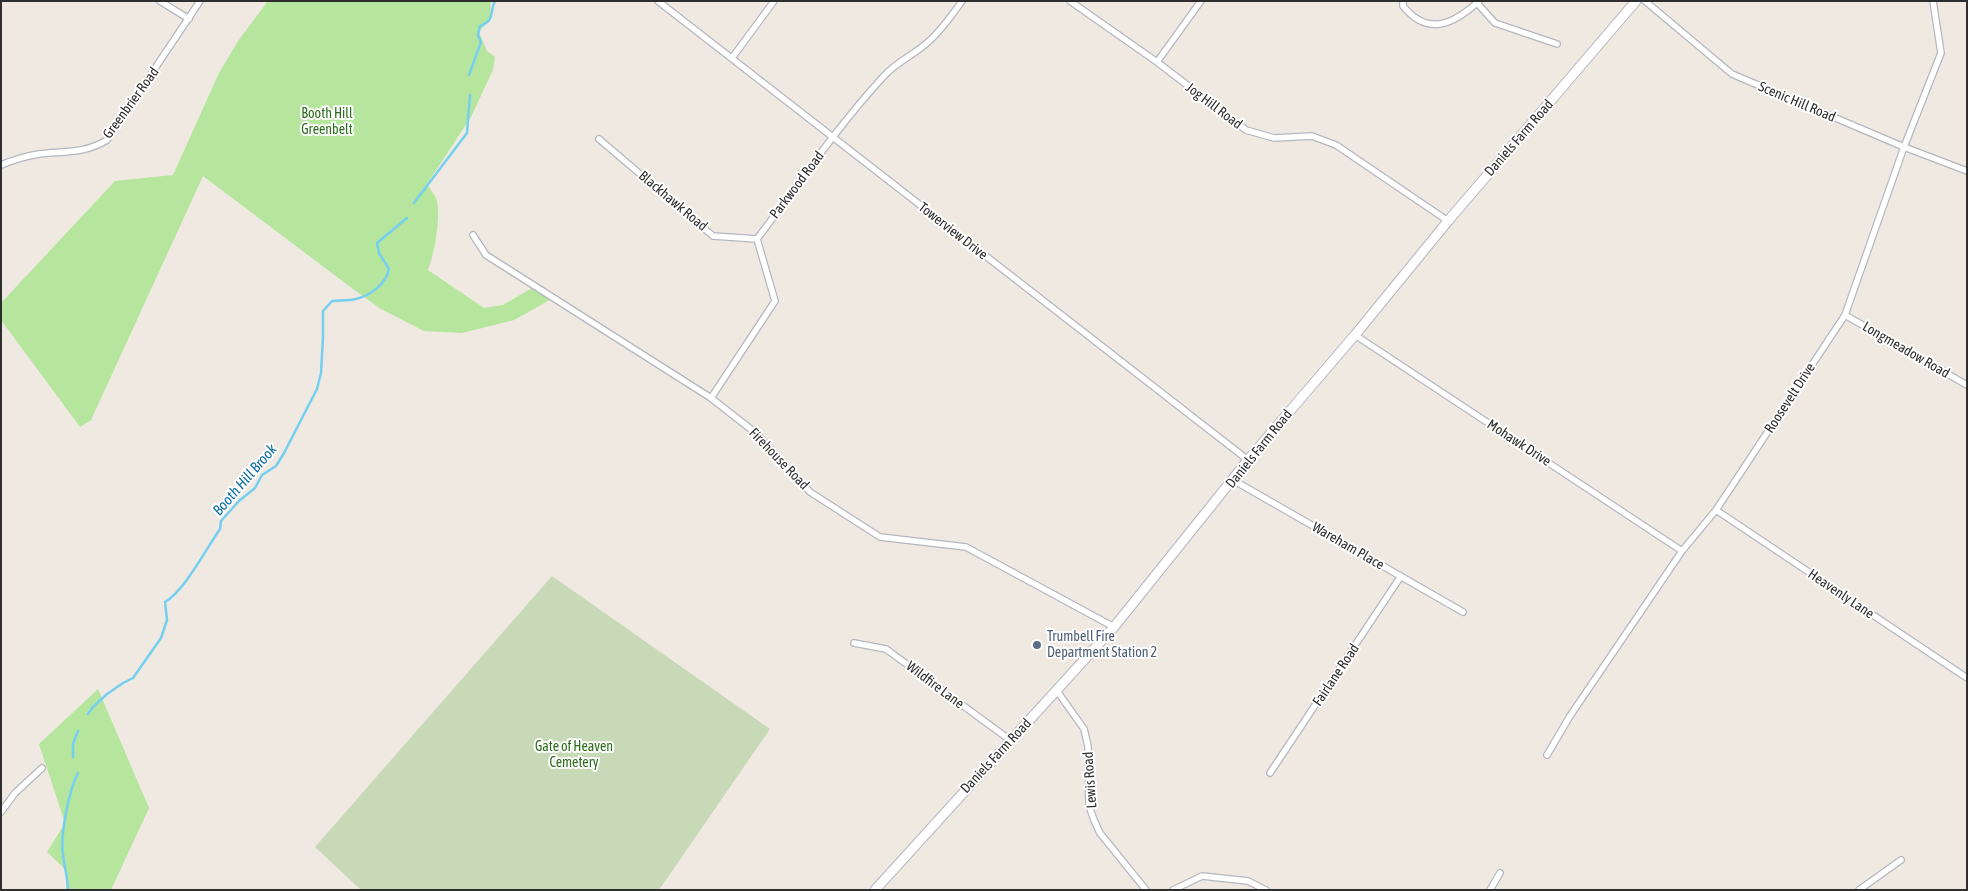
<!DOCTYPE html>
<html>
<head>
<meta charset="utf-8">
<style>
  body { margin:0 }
  #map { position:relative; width:1968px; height:891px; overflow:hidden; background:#efe9e1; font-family:"Asap Condensed",sans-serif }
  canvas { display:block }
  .frame { position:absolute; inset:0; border:2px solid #2e2e2e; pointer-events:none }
</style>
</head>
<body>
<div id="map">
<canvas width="1968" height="891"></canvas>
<div class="frame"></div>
</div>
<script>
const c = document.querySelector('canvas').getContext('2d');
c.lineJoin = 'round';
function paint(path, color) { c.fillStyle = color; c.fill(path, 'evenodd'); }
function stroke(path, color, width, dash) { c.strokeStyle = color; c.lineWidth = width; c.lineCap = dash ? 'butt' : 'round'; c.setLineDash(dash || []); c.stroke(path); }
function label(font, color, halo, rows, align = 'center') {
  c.font = font + ' "Asap Condensed",sans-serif'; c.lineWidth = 4; c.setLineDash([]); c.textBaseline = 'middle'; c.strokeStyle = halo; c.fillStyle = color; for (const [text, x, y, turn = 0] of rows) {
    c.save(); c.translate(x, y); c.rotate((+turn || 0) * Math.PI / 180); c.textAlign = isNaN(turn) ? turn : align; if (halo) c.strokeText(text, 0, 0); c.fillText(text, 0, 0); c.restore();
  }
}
paint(new Path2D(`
  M268,1H491L490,19L479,32L487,51L495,57L493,70L471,117L427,184C430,189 434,194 436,198C442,214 434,255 428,270L484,308L503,305L539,284L557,296L514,320L462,333L424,331L381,309L353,289L203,176L91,420L80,427L1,320V303L115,181L173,175L219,73L238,41Z
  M98,689L149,808L111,890H66L67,871L47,852L65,823L39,744Z`), '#b6e59e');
paint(new Path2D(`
  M552,576L770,729L659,890H361L315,847Z`), '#c8d9b8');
stroke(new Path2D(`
  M469,75L481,42L478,35L480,26C496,20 489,12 495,1
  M414,203L467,133L470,95
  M88,714L93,707L107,694L123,683L133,678L161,638L167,620L165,602C185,590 206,549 220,529L221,521L239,501L255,488L262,475L276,466L284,453L317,389L321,373L323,337V311L332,301C340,300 348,301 356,299C371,295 386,284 389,269L379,253L377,243L407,218
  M73,757V744L78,731
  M68,890C68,878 64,866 63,854C60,835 69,790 78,773`), '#75cff0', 2.5);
const minor = new Path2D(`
  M160,1L189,19
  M658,1L1248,460
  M1070,1L1157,62L1246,130L1274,138L1312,136L1336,145L1448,221
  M1403,1V6C1428,37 1454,24 1479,1
  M1645,1L1732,74L1904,147L1967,171
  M1477,3L1495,23L1557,44
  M732,58L774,1
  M1157,62L1201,1
  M599,139L713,236L757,239
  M1,165C13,160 26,156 39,154C64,151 84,154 107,140L200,1
  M473,235L486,255L711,398L757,434L810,492L880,537L966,547L1114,627
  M757,239C798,185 837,127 883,77C896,62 914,55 928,42C941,31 952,15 962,1
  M1845,315L1967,385
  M1355,335L1682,551
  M711,398L775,301L757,239
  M1233,480L1463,612
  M1716,510L1967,678
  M854,643L886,649L1010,740
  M1057,691L1084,729L1088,746L1089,806L1094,820L1100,833L1146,890
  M1547,755L1570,716L1682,551L1716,510L1845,315L1904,147L1941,53L1933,1
  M1270,773L1401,576
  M1,812L15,793L42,768
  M1173,890L1202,876L1248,881L1266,890
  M1490,890L1500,873
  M1859,890L1901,860`);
const secondary = new Path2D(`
  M875,890L1114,627L1248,460L1355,335L1448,221L1636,1`);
stroke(minor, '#b4b7c1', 8);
stroke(secondary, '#b4b7c1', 11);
stroke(minor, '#fff', 5.5);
stroke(secondary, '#fff', 9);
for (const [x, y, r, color] of [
  [1037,645,5,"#5c6f8a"]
]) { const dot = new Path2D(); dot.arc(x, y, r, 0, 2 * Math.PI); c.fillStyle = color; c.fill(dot); stroke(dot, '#fff', 2); }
label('14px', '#2e2e2e', '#fff', [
  ["Scenic Hill Road",1797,102,23],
  ["Greenbrier Road",131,103,-54],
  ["Jog Hill Road",1214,106,37],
  ["Daniels Farm Road",1519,138,-49],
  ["Parkwood Road",797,185,-53],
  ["Blackhawk Road",673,201,40],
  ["Towerview Drive",953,231,38],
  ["Longmeadow Road",1906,350,30],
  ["Roosevelt Drive",1790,398,-57],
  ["Mohawk Drive",1519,443,33],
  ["Daniels Farm Road",1259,449,-51],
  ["Firehouse Road",779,459,46],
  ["Wareham Place",1348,546,30],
  ["Heavenly Lane",1841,594,34],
  ["Fairlane Road",1336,675,-56],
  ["Wildfire Lane",935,685,37],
  ["Daniels Farm Road",996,756,-47],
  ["Lewis Road",1090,780,-94]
]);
label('14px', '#2c6e1b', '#fff', [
  ["Booth Hill",327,114],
  ["Greenbelt",327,130],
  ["Gate of Heaven",574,747],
  ["Cemetery",574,763]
]);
label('14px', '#4e5e75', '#fff', [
  ["Trumbell Fire",1047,637],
  ["Department Station 2",1047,653]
], 'left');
label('italic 15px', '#0d6fa3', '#fff', [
  ["Booth Hill Brook",245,480,-49]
]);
</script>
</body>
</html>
